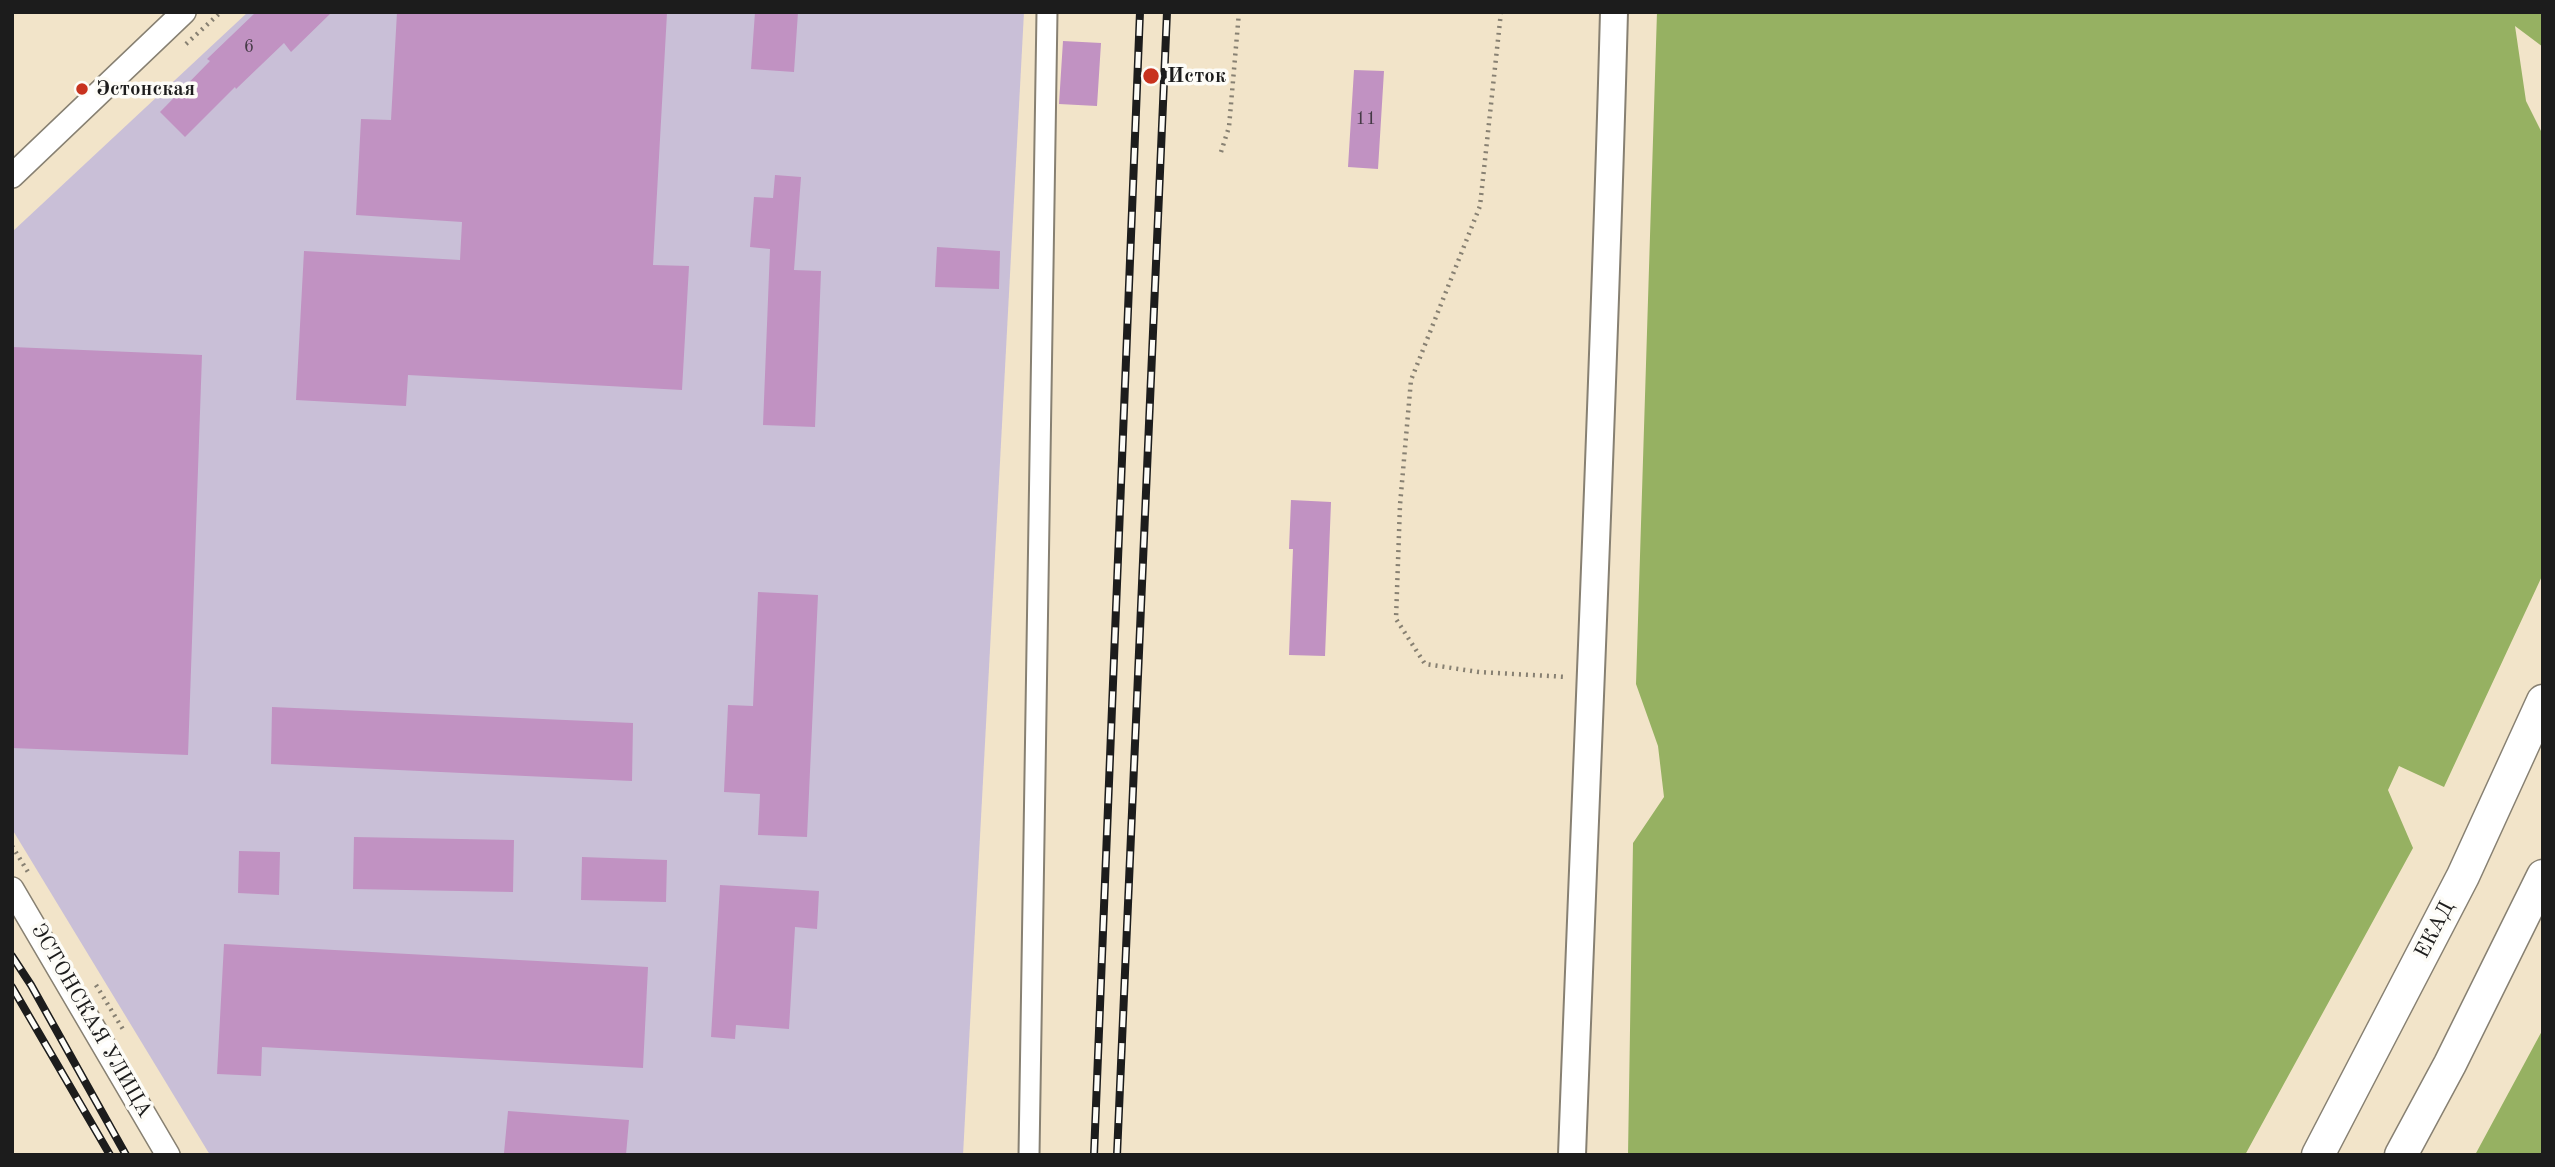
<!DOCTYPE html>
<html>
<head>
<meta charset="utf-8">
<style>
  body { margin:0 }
  #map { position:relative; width:2555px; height:1167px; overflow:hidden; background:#f2e4c9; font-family:"Old Standard TT",serif }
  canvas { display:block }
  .frame { position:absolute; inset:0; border:14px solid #1c1c1c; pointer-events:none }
</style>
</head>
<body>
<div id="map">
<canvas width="2555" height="1167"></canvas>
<div class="frame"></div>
</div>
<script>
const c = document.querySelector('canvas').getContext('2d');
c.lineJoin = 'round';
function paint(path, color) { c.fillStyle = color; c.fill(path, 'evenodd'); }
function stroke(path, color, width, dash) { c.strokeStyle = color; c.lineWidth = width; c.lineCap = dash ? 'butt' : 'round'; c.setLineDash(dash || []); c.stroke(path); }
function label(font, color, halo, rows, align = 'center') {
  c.font = font + ' "Old Standard TT",serif'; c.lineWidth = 7; c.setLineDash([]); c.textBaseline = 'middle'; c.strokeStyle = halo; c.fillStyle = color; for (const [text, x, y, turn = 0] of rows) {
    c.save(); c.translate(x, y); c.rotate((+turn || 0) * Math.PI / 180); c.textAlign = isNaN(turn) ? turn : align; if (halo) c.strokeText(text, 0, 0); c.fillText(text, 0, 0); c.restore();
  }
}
paint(new Path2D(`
  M248,12H1024L963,1155H210L12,829V232Z`), '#c9bfd7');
paint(new Path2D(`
  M1657,12H2543V47L2515,26L2526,101L2543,135V574L2444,787L2399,766L2388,790L2413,848L2245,1155H1628L1633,843L1664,797L1658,746L1636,684Z
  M2543,1029V1155H2475Z`), '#96b162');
paint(new Path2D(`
  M256,12H332L291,52L284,43L236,89L235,87L185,137L160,112L210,61L207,59Z
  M397,12L667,13L653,265L689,266L682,390L408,375L406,406L296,400L304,251L460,260L462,222L356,215L361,119L391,120Z
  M755,12H798L794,72L751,69Z
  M1063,41L1101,43L1097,106L1059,104Z
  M1354,70L1384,71L1378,169L1348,167Z
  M775,175L801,177L794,270L821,271L815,427L763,425L770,249L750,247L754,197L773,198Z
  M937,247L1000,251L999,289L935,287Z
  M12,347L202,355L188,755L12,748Z
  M1291,500L1331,502L1325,656L1289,655L1293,549H1289Z
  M758,592L818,595L807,837L758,835L760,794L724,792L728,705L753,706Z
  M272,707L633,723L632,781L271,764Z
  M354,837L514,840L513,892L353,889Z
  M239,851L280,852L279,895L238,893Z
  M582,857L667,860L666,902L581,900Z
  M720,885L819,891L817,929L795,927L789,1029L736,1025L735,1039L711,1037Z
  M224,944L648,967L643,1068L262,1047L261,1076L217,1074Z
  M508,1111L629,1120L626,1155L504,1153Z`), '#c192c2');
const minor = new Path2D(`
  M1029,1155L1047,12`);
const tertiary = new Path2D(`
  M12,176L184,12
  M12,889L168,1155`);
const secondary = new Path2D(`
  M1572,1155C1586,774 1604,393 1614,12`);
const trunk = new Path2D(`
  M2318,1155L2463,876L2543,701
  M2401,1155L2450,1064L2543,876`);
stroke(minor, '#878072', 23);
stroke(tertiary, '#878072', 26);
stroke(secondary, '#878072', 30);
stroke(trunk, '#878072', 35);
stroke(new Path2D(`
  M1501,12L1480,206L1411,380L1400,505L1396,619L1425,664L1479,672L1567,677
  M186,44L221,12
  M1221,152L1229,127L1239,12
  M12,846L28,872
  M96,985L124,1031`), '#878072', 4.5, [2, 5]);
stroke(minor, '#fff', 19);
stroke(tertiary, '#fff', 23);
stroke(secondary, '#fff', 26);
stroke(trunk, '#fff', 32);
const rail = new Path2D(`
  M12,956L31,985L126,1155
  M12,987L110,1155
  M1094,1155L1140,12
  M1117,1155L1167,12`);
stroke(rail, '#1c1c1c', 8);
stroke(rail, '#fdfcf7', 5, [16]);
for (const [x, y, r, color] of [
  [1151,76,9,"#c8321e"],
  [82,89,7,"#c8321e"]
]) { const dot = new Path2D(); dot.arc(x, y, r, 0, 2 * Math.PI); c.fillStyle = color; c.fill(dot); stroke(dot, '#fdfcf7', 2.5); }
label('18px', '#453a46', null, [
  ["6",249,47],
  ["11",1366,119]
]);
label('bold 21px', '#1c1c1c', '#fdfcf7', [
  ["Исток",1167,76],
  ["Эстонская",96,89]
], 'left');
label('21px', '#1c1c1c', '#fdfcf7', [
  ["ЕКАД",2435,930,-63],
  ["ЭСТОНСКАЯ УЛИЦА",91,1021,60]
]);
</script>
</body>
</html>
